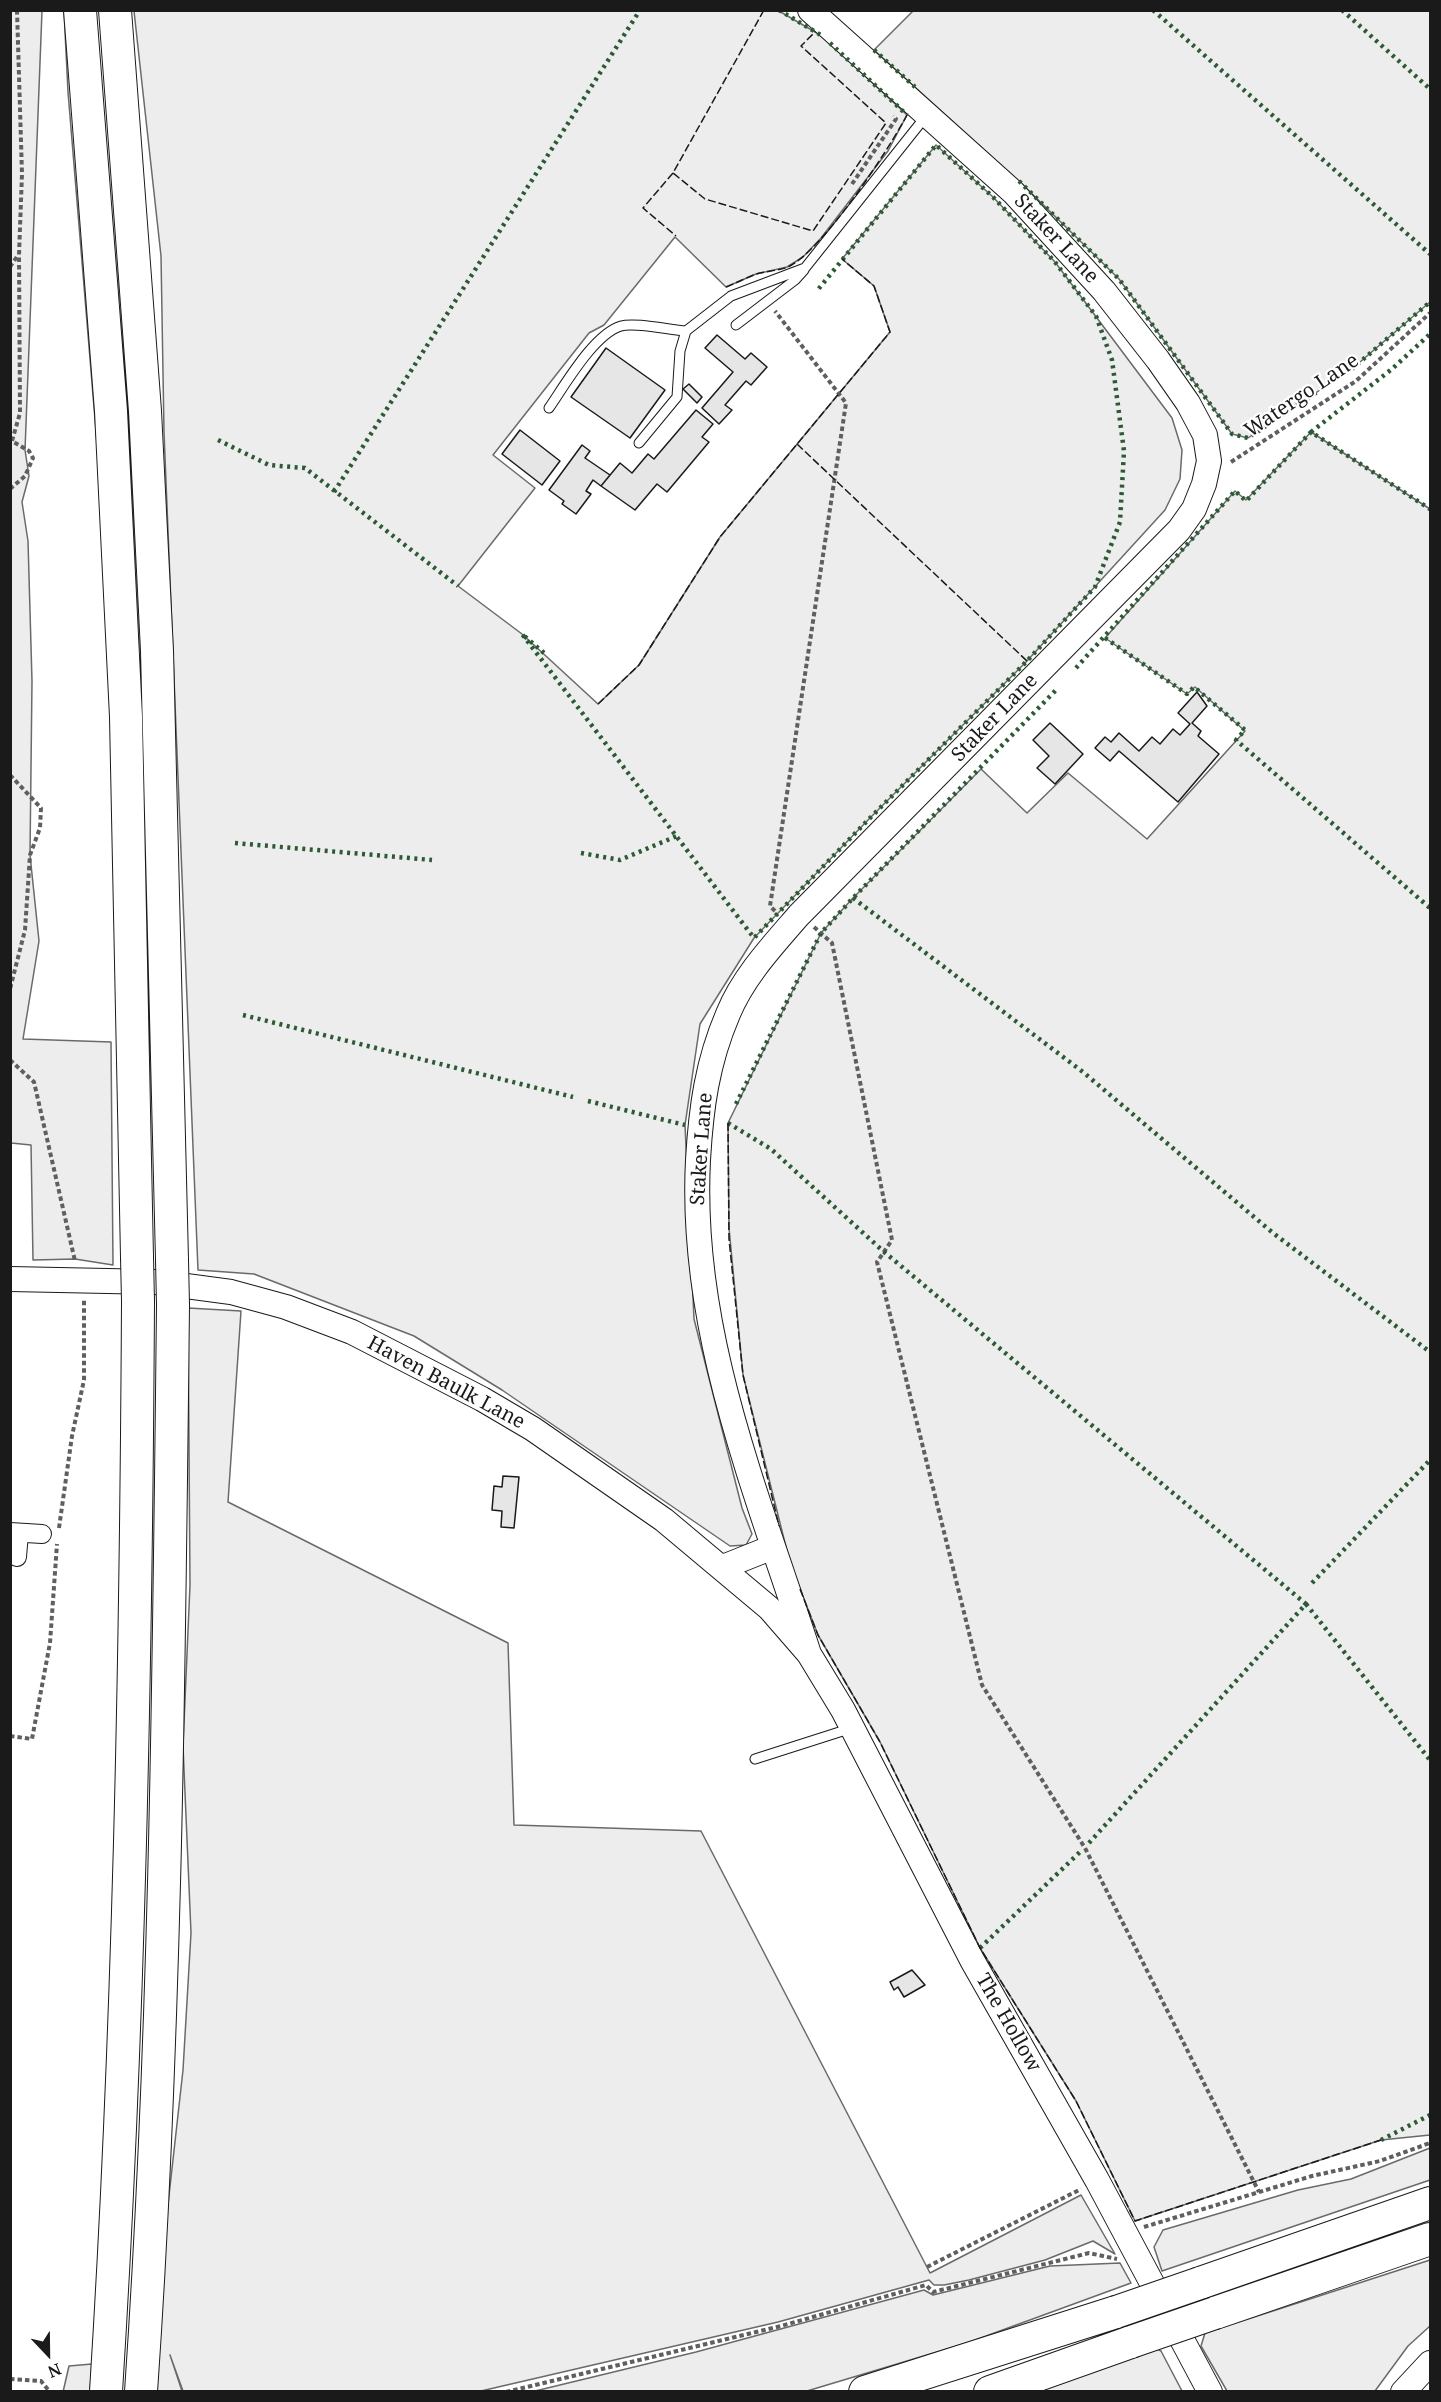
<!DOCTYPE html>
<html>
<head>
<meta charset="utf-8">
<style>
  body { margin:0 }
  #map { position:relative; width:1441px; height:2402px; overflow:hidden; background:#fff; font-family:"Noto Serif",serif }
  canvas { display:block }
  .frame { position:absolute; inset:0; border:12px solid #1a1a1a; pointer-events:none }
  .north { position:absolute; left:18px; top:2324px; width:60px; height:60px; -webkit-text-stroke:4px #fff; paint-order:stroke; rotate:158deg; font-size:16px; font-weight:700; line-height:24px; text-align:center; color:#1a1a1a }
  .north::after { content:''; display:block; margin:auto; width:21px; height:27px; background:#1a1a1a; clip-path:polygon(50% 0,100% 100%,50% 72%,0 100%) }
</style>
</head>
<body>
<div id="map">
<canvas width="1441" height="2402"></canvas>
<div class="frame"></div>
<div class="north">N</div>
</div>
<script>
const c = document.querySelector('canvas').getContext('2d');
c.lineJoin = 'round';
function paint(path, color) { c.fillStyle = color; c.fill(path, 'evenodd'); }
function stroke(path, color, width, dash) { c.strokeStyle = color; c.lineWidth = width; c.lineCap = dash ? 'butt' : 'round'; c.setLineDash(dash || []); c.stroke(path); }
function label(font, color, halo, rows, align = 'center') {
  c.font = font + ' "Noto Serif",serif'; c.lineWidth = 4.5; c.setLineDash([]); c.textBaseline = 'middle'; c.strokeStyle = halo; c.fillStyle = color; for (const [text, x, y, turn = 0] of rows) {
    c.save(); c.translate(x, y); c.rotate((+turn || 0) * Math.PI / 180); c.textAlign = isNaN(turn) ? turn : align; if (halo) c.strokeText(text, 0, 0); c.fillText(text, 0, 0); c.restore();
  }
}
const built = new Path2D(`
  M10,11H42L25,450L29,476L22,502L28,541L32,681L30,855L39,941L23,1039L111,1042L113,1265L75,1259L33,1260L31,1145L11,1143Z
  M64,11H70L100,480L68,92Z
  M134,11H779L822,36L907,115L888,151L821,238L803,257L787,267L756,274L726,287L675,237L604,325L589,333L493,455L535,488L458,586L522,634L598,704L639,665L720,537L890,332L874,286L842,259L936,145L993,197L1055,262L1172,418L1182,450L1180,479L1165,510L1027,661L868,820L754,938L700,1024L685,1125L694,1319L742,1508L752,1534L746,1545L730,1546L502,1390L414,1336L254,1274L198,1270L164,432L161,256Z
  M913,11H1430V302L1353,368L1248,438L1232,434L1119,279L1025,187L874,50Z
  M1311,432L1430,509V2135L1381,2140L1135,2221L1076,2101L980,1948L880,1742L818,1635L790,1563L743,1375L729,1228L728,1123L821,933L853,898L981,769L1027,813L1068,773L1147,839L1245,731L1195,687L1187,694L1105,638L1235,491L1246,500Z
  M188,1308L241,1311L228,1502L508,1643L514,1825L701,1831L930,2273L1081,2195L1115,2254L1093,2241L1045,2260L969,2280L944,2285H934L929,2280L778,2322L481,2391H183L170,2355L182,2391L155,2392L156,2312L183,2070L191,1933L183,1746L190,1585Z
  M1430,2148V2180L1162,2271L1154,2247L1163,2230L1298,2190L1351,2179Z
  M1430,2260V2326L1408,2346L1375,2391H1227L1201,2346L1205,2333Z
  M1120,2263L1131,2283L967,2343L807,2391L531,2392L696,2352L924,2290L933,2295L1050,2266Z
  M1152,2346L1161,2351L1182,2391L1028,2392Z
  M92,2364L90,2391L63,2392L69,2366Z`);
paint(built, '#ededed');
stroke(built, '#6a6a6a', 1.5);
const building = new Path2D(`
  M717,335L745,359L751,353L767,367L751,385L746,381L725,405L732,410L719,424L702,408L733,372L705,348Z
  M606,348L665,390L630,438L571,397Z
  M689,384L702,397L697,403L683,389Z
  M696,410L713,424L702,437L709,442L667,492L657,484L635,510L601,486L620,463L632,473L648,454L654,459Z
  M520,430L560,461L542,485L502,454Z
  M582,445L590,451L585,458L610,475L601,486L593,480L586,491L591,494L576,514L562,504L564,501L549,490Z
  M1197,692L1207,706L1192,723L1201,731L1198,736L1219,754L1178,802L1119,751L1110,761L1095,748L1105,737L1111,742L1119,733L1139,751L1152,737L1160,744L1173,729L1180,735L1190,724L1178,713Z
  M1050,723L1083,754L1055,784L1037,768L1049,756L1033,740Z
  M503,1476L519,1477L514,1528L501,1527L502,1511L492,1510L494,1486L502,1487Z
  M912,1970L925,1985L904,1997L898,1987L894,1990L890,1982Z`);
paint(building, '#e6e6e6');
stroke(building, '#1a1a1a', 1.5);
const lane = new Path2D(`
  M736,325L795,280L804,270
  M549,408C565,385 594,334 621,326C635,322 670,330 686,331
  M639,443L677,397L680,351L686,331L731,296L805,268L926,116
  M755,1759L852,1728`);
const street = new Path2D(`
  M10,1532L42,1534
  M17,1557L19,1533`);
const secondary = new Path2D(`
  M10,1279L156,1282L231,1292L286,1307L352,1332L482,1399L533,1429L664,1520L769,1608L809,1654L843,1710L972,1960L1097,2180L1210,2392
  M723,1567L773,1547
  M809,1654C757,1492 689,1333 698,1160C701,1108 707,1063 728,1014C743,977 773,945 799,915L1179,530L1194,509L1204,484L1209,461L1205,435L1188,403L1158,360L1104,291L1013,192L810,10
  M1403,2392L1430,2363`);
const highway = new Path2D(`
  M80,10L111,411L126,717L137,1257
  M115,10L145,411L157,651L172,1260
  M1200,2283L1430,2203
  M1215,2313L1430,2239
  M106,2392C129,2028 136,1665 138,1301
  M141,2392C166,2030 169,1667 173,1305
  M865,2392L1116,2312
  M990,2392L1131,2342`);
stroke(lane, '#1a1a1a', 11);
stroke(street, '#1a1a1a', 20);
stroke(secondary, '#1a1a1a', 26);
stroke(highway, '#1a1a1a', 34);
stroke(new Path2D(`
  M852,184L896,119L893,116
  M10,267L18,255
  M1231,462L1356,381L1430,313
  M10,489L25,476L33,458L29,451L12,441L20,413L19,255L22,174L17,10
  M10,775L41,808L40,828L30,855L25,930L10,989
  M775,911L770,906L846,403L775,311
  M814,927L832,943L892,1240L877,1262L982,1685L1085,1848L1259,2192
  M10,1060L34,1082L75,1261
  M59,1528L72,1436L84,1380V1300
  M10,1736L32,1739L50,1643L57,1544
  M1144,2227L1312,2176L1380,2161L1430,2143
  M927,2267L1081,2189
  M10,2379L41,2381L50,2392
  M506,2392L781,2326L926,2285L933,2292L1089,2253L1117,2259`), '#5f5f5f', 4, [4.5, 3]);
stroke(lane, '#fff', 9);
stroke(street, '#fff', 18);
stroke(secondary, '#fff', 24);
stroke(highway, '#fff', 32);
const highwayBridge = new Path2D(`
  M137,1257L138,1301
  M172,1260L173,1305
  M1116,2312L1200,2283
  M1131,2342L1215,2313`);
stroke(highwayBridge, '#1a1a1a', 34, []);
stroke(highwayBridge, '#fff', 32);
stroke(new Path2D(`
  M779,10L824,37
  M1153,10L1430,254
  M1342,10L1430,89
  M830,43L907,115
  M874,50L915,87
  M1019,181L1119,279L1232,434L1248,438L1353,368L1430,302
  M1311,432L1392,369L1430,334
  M218,440L269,465L305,468L458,586
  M334,492L640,10
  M1105,638L1187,694L1194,687L1245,730L1236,740L1430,908
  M544,653L522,634L754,938L868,820L1027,661L1095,587L1120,522L1124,451L1112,360L1096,316L1055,262L993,197L936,145L816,292
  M1076,668L1235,491L1246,501L1311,432L1430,509
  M235,843L432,860
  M581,853L620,860L677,836
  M853,898L1083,1072L1273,1233L1430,1352
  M243,1015L573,1097
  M588,1101L685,1125
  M736,1104L821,933L853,898L1058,688
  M728,1123L771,1149L883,1251L1306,1604L1088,1844
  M1312,1583L1430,1460
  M1306,1604L1430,1760
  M980,1948L1081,1851
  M1381,2140L1430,2115`), '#2b5a34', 4.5, [3, 4.5]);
stroke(new Path2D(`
  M764,10L673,173L705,199L813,231L886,123L801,46L815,32
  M673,173L643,208L676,236
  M726,287C736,283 746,278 756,274C766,271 778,271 788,267C823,250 888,151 907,115
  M797,444L1027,661
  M598,704L639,665L720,537L890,332L874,286L842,259
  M728,1123L729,1239L743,1375L779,1526
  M800,1589L818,1635L880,1742L980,1948L1076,2101L1135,2221L1381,2140`), '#1a1a1a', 1.5, [8, 3]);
label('20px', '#1a1a1a', '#fff', [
  ["Staker Lane",1056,239,47],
  ["Watergo Lane",1302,396,-34],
  ["Staker Lane",995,718,-46],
  ["Staker Lane",702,1149,-86],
  ["Haven Baulk Lane",446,1383,28],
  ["The Hollow",1008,2023,60]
]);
</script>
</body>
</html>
